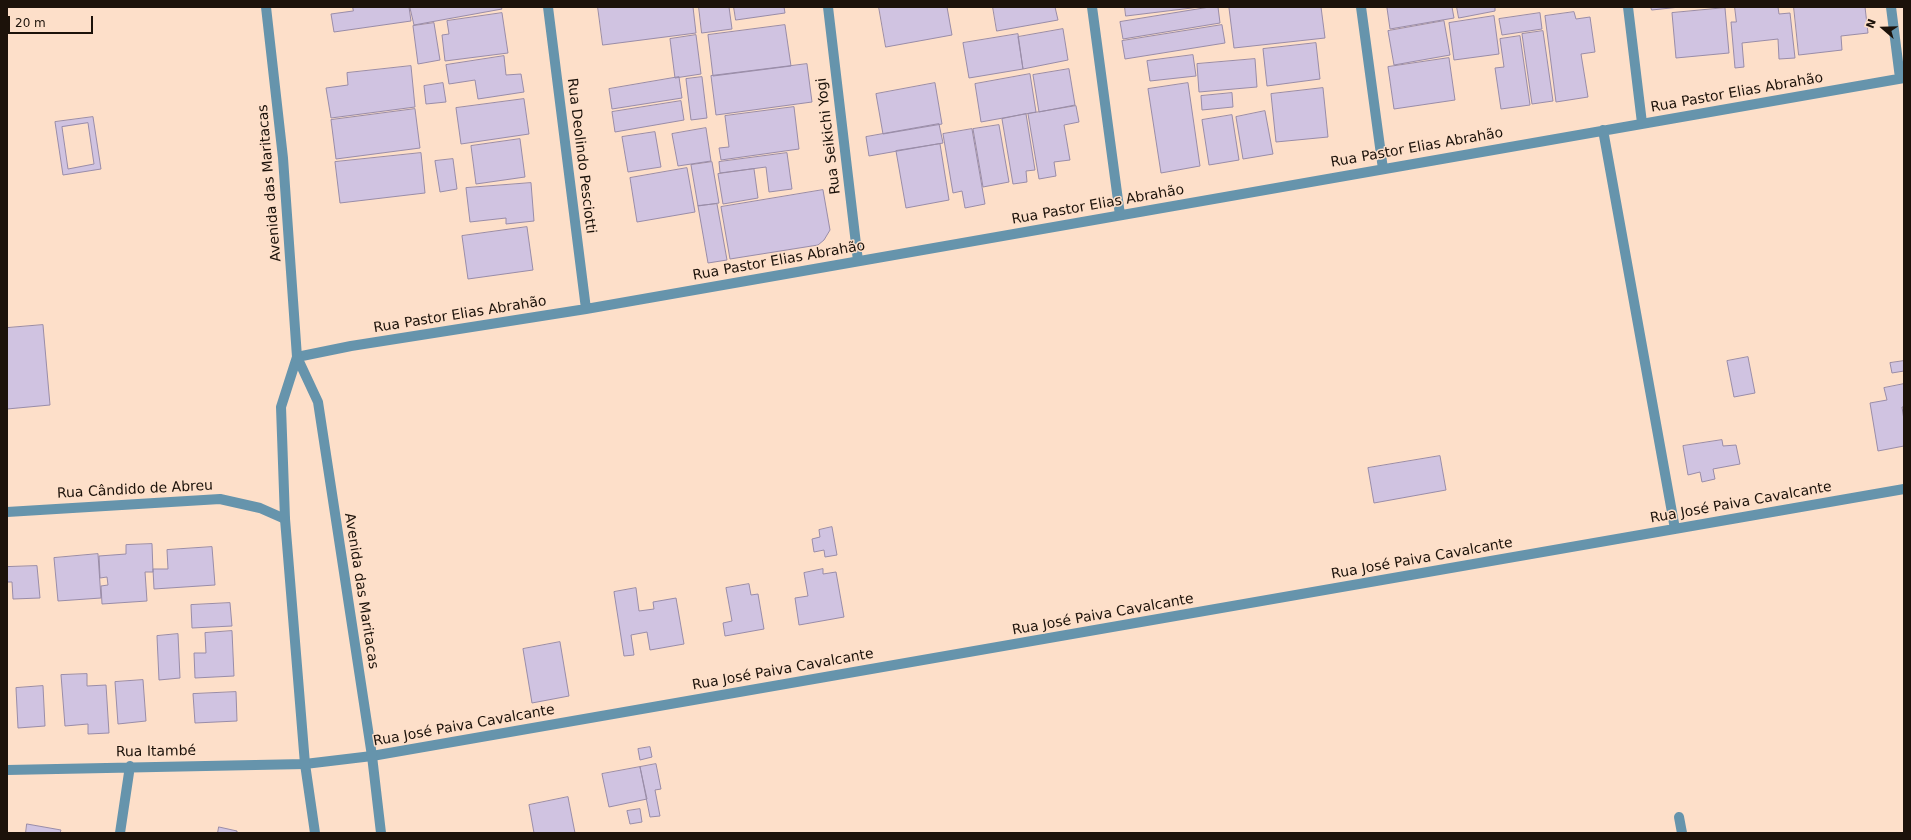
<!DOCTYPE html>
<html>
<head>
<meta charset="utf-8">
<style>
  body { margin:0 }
  #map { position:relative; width:1911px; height:840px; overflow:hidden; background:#fddfc9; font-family:"DejaVu Sans",sans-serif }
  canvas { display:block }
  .frame { position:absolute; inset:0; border:8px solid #1c120a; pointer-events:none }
  .north { position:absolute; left:1863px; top:8px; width:40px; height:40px; -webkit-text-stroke:3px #fddfc9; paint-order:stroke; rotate:290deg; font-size:11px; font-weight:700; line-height:16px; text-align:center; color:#1c120a }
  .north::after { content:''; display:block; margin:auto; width:14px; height:18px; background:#1c120a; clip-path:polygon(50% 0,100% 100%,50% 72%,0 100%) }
  .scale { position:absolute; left:8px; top:16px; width:85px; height:18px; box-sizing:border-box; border:2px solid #1c120a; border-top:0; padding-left:5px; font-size:12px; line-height:14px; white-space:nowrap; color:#1c120a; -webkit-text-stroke:3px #fddfc9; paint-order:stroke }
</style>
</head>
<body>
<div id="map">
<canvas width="1911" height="840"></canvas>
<div class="frame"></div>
<div class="north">N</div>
<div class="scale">20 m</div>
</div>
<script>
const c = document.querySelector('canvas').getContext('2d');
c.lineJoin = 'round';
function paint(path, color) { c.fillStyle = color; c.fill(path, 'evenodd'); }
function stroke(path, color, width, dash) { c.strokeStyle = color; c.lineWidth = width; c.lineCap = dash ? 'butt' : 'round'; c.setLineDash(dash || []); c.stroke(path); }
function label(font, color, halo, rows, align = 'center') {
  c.font = font + ' "DejaVu Sans",sans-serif'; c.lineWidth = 3; c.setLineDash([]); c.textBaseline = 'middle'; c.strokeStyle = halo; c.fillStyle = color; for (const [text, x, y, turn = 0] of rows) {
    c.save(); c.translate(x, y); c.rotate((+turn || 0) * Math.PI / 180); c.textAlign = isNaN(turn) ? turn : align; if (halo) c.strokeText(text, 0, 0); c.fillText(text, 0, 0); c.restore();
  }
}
const building = new Path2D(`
  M353,7H409L411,21L334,32L331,14L353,11Z
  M418,7H501L502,9L414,25L410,8Z
  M598,7H693L696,33L603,45Z
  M699,7H729L732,29L702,33Z
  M734,7H784L785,13L736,20Z
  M879,7H947L952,35L886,47Z
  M993,7H1055L1058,20L997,31Z
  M1125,7H1200L1126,16Z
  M1210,7H1218L1220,23L1123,39L1120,22Z
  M1239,7H1321L1325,38L1234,48L1229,8Z
  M1392,7H1452L1454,18L1390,29L1387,8Z
  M1457,7H1495V11L1459,18Z
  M1651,7H1680L1652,10Z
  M1735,7H1778L1779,14L1790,13L1795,58L1779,59L1778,39L1742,43L1744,67L1735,68L1731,22H1736Z
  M1794,7H1865L1868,33L1841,36L1842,50L1799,55Z
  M1725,8L1729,53L1676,58L1672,13Z
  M1574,12L1576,19L1590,17L1595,52L1581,54L1588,97L1556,102L1545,16Z
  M502,13L508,53L445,61L442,35L449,34L447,21Z
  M1540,13L1542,29L1502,35L1499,19Z
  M1494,16L1499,54L1454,60L1449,23Z
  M1444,21L1450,55L1394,65L1388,31Z
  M434,23L440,60L418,64L413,26Z
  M785,25L791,66L713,76L708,35Z
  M1222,25L1225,43L1125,59L1122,41Z
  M1063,29L1068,60L1023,69L1018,37Z
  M1543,31L1553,101L1532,104L1522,34Z
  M1018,34L1023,69L969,78L963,43Z
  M696,35L701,74L675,78L670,39Z
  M1520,36L1530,105L1501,109L1495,68L1504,67L1500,39Z
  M1316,43L1320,79L1267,86L1263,49Z
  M1193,55L1196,76L1150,81L1147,61Z
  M504,56L506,75L521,74L524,92L478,99L475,80L449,84L446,65Z
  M1449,58L1455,100L1394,109L1388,67Z
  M1255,59L1257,87L1199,92L1197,64Z
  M807,64L812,102L716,115L711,76Z
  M411,66L415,107L331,118L326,88L348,85L347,73Z
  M1069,69L1075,105L1039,112L1033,75Z
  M1030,74L1036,112L981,122L975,84Z
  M679,77L682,98L612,109L609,89Z
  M702,77L707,118L691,120L686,79Z
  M443,83L446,102L426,104L424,86Z
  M935,83L942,124L883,134L876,94Z
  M1188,83L1200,166L1161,173L1148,89Z
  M1323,88L1328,137L1276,142L1271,94Z
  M1232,93L1233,107L1202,110L1201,96Z
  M524,99L529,134L461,144L456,108Z
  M681,101L684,120L615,132L612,112Z
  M1076,106L1079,122L1064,125L1070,160L1054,162L1056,176L1039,179L1028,114Z
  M794,107L799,149L721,160L719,148L729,147L725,116Z
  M415,109L420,148L336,159L331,120Z
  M1265,111L1273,154L1243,159L1236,117Z
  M1026,114L1035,170L1026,171L1027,182L1013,184L1002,119Z
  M1232,115L1239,160L1209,165L1202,120Z
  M93,117L101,169L63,175L55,122Z
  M88,123L94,164L68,169L62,127Z
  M939,124L943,143L869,156L866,137Z
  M999,125L1009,182L983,187L973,129Z
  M706,128L711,161L678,166L672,134Z
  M972,129L985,204L965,208L962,191L953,193L943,134Z
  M655,132L661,167L628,172L622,137Z
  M520,139L525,177L476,184L471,146Z
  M940,144L949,200L906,208L896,151Z
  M421,153L425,193L340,203L335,162Z
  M787,153L792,189L769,192L766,167L720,173L719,162Z
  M453,159L457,189L440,192L435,161Z
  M712,162L719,203L698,206L691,165Z
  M687,168L695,212L637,222L630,178Z
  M754,169L758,198L723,204L718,174Z
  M531,183L534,221L506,224V218L470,222L466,188Z
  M823,190L830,230L824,240L818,245L730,259L721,207Z
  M717,204L727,260L708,263L698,206Z
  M527,227L533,270L468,279L462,236Z
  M43,325L50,405L7,409V328Z
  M1748,357L1755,393L1734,397L1727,361Z
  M1904,361V371L1892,373L1890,363Z
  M1904,384V407H1902L1904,420V446L1878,451L1870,403L1887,400L1884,388Z
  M1722,440L1723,446L1736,445L1740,464L1713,469L1715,479L1702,482L1700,472L1688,475L1683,446Z
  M1440,456L1446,490L1374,503L1368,468Z
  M832,527L837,555L825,557L824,550L814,552L812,539L820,537L819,530Z
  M152,544L153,572H145L147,601L102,604L101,586L108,585L107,577L100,578L99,556L126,554V545Z
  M212,547L215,585L154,589L153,569H168L167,550Z
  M98,554L101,598L58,601L54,558Z
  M37,566L40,598L13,599L12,582H7V567Z
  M823,569V574L836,572L844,617L799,625L795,598L808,596L804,573Z
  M749,584L751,595L758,594L764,629L725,636L723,623L732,621L726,588Z
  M636,588L639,611L654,609L653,602L676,598L684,644L650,650L647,632L631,635L634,655L624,656L614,592Z
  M230,603L232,626L192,628L191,605Z
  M232,631L234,676L195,678L194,653H206L205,633Z
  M178,634L180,678L159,680L157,636Z
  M560,642L569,696L532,703L523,649Z
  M87,674V686L106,685L109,733L88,734V724L65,726L61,675Z
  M143,680L146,721L118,724L115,682Z
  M43,686L45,726L18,728L16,688Z
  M236,692L237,721L195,723L193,694Z
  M650,747L652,757L640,760L638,749Z
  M656,764L661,789L655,790L660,816L650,817L640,767Z
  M640,767L647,799L609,807L602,774Z
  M568,797L575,833H534L529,805Z
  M640,809L642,822L630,824L627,811Z
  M27,824L61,830L60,833H26Z
  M219,827L237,831V833H218Z`);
paint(building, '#d0c3e1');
stroke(building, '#998ca8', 1);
stroke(new Path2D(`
  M548,7L586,309
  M828,7L858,261
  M1092,7L1120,215
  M1361,7L1383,169
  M1628,7L1642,123
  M1891,7L1900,78
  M1603,130L1675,529
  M297,357L351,346L586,309L1904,78
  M7,512L220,499L260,508L285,519
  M7,770L305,764L372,756L1904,489
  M1679,817L1682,833
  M120,833L130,766`), '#6694ac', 10);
stroke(new Path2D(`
  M266,7L283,158L297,357L318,402L372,756L381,833
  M297,357L281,407L285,519L305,764L315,833`), '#6694ac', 10);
label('14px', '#1c120a', '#fddfc9', [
  ["Rua Pastor Elias Abrahão",1737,93,-10],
  ["Rua Seikichi Yogi",829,136,-97],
  ["Rua Pastor Elias Abrahão",1417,148,-10],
  ["Rua Deolindo Pesciotti",581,156,83],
  ["Avenida das Maritacas",270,183,-95],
  ["Rua Pastor Elias Abrahão",1098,205,-10],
  ["Rua Pastor Elias Abrahão",779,261,-10],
  ["Rua Pastor Elias Abrahão",460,315,-9],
  ["Rua Cândido de Abreu",135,490,-3],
  ["Rua José Paiva Cavalcante",1741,503,-10],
  ["Rua José Paiva Cavalcante",1422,559,-10],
  ["Avenida das Maritacas",361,591,81],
  ["Rua José Paiva Cavalcante",1103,615,-10],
  ["Rua José Paiva Cavalcante",783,670,-10],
  ["Rua José Paiva Cavalcante",464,726,-10],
  ["Rua Itambé",156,752,-1]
]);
</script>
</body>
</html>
